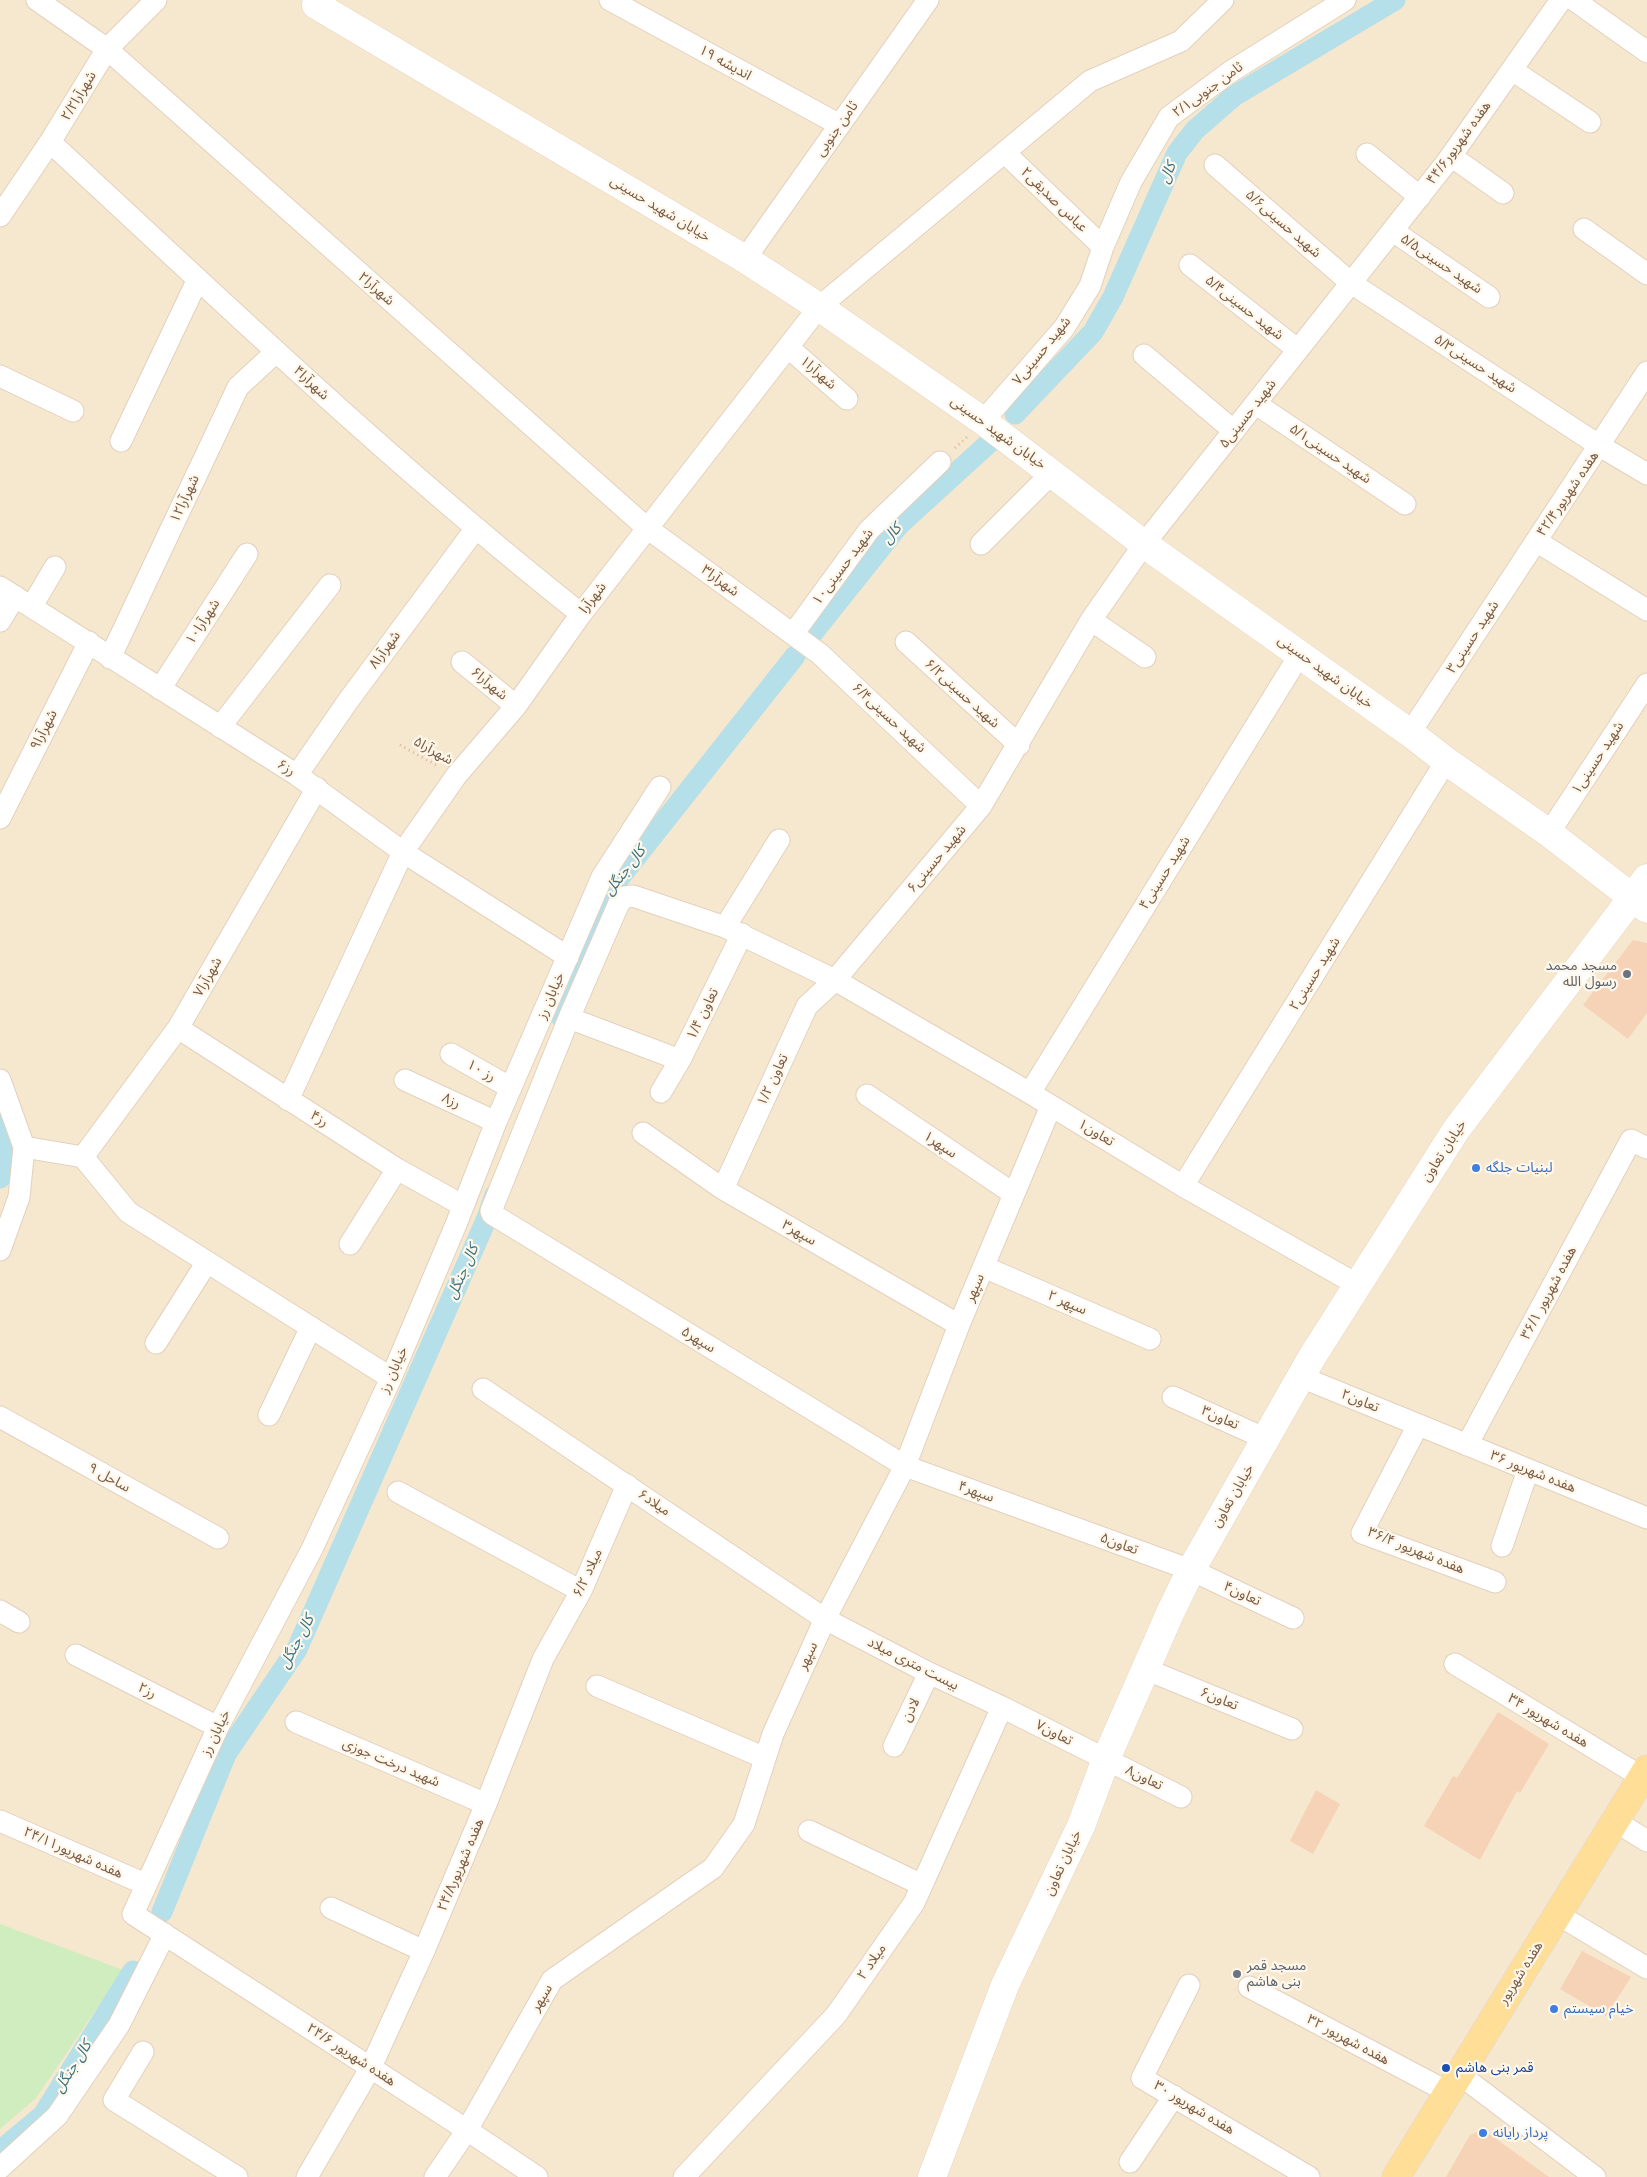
<!DOCTYPE html>
<meta charset="utf-8">
<style>
body{margin:0}
canvas{display:block;background:#fef4e2}
</style>
<canvas width="1647" height="2177"></canvas>
<script>
const c = document.querySelector('canvas').getContext('2d');
c.lineJoin = 'round';
function fillPath(path, color) { c.fillStyle = color; c.fill(path, 'evenodd'); }
function stroke(path, color, width, dash) { c.strokeStyle = color; c.lineWidth = width; c.lineCap = dash ? 'butt' : 'round'; c.setLineDash(dash || []); c.stroke(path); }
function write(font, color, halo, rows, align = 'center') {
  c.font = font + ' Helvetica,"Noto Sans Arabic",sans-serif'; c.lineWidth = 4.5; c.setLineDash([]); c.textBaseline = 'middle'; c.strokeStyle = halo; c.fillStyle = color; for (const [text, x, y, turn = 0] of rows) {
    c.save(); c.translate(x, y); c.rotate((+turn || 0) * Math.PI / 180); c.textAlign = isNaN(turn) ? turn : align; if (halo) c.strokeText(text, 0, 0); c.fillText(text, 0, 0); c.restore();
  }
}
fillPath(new Path2D(`
 M0,0h1647v2177h-1647z`), '#f6e7cf');
fillPath(new Path2D(`
 M0,1924l123,46 -87,128 -36,31z`), '#cfedbf');
stroke(new Path2D(`
 M1015,414l78,-82 20,-35 64,-144 18,-23 39,-34 161,-96
 M808,639l91,-114 91,-83
 M560,1016l42,-116 193,-244
 M0,1114l7,44 -7,20
 M162,1912l64,-158 71,-105 190,-431 8,-23
 M0,2151l43,-36 90,-144`), '#b5dfe9', 21);
fillPath(new Path2D(`
 M1633,940l14,3v70l-19,26 -45,-34z
 M1498,1712l51,32 -29,49 -3,-2 -37,69 -56,-34 29,-50 4,2z
 M1316,1790l24,14 -27,50 -23,-13z
 M1582,1951l49,26 -25,39 -46,-27z
 M1479,2131l9,2 61,44h-103l24,-42z`), '#f6d3b7');
const street = new Path2D(`
 M37,0l70,49 540,479 173,126 161,152
 M610,0l230,125
 M1574,0l73,52
 M1512,70l78,52
 M50,142c174,161 345,325 531,472
 M1005,153l98,94
 M1367,154l53,43
 M1451,156l52,37
 M1215,165l136,118 249,163 47,28
 M0,216l50,-74 57,-93 49,-49
 M1584,229l63,45
 M1393,231l96,66
 M745,259l183,-259
 M1190,265l108,85
 M789,348l58,51
 M1144,355l90,76
 M0,376l73,35
 M1256,404l149,100
 M983,421l81,-93 26,-42 13,-39 28,-65 38,-65 61,-45 115,-72
 M121,441l77,-162
 M1536,541l111,69
 M981,544l71,-71
 M0,587l297,188 106,77 165,105
 M32,606l23,-39
 M1091,620l54,37
 M0,621l15,-25
 M793,634l76,-104 71,-68
 M906,642l113,103
 M110,658l128,-271 38,-35
 M462,662l54,44
 M160,689l87,-135
 M220,727l110,-142
 M1410,733l237,-361
 M297,775l51,-74 128,-173
 M0,818l89,-176
 M1549,833l98,-149
 M725,927l54,-87
 M569,1018l111,42
 M178,1028l219,141 65,36
 M451,1054l60,34
 M0,1080l24,67
 M405,1080l91,42
 M661,1092l19,-32 62,-126
 M1030,1093l270,-439
 M867,1095l147,99
 M288,1100l115,-248 53,-76 60,-70 65,-92 238,-307 271,-226 91,-40 42,-41
 M643,1133l80,56 236,136
 M83,1157l95,-129 139,-240
 M83,1157l45,55 263,166
 M1183,1186l263,-425
 M723,1189l84,-183 28,-26 146,-174 110,-186 53,-76 302,-381 115,-163
 M350,1244l47,-75
 M0,1250l19,-53 5,-50 59,10
 M984,1267l166,72
 M156,1343l51,-81
 M1301,1377l346,141
 M483,1389l342,230 104,54 73,34 179,90
 M1173,1397l93,42
 M269,1415l42,-88
 M0,1417l218,121
 M1418,1425l-56,108 133,49
 M1467,1445l164,-305 16,8
 M398,1492l183,99
 M1502,1546l26,-76
 M0,1611l19,11
 M1293,1618l-102,-48 -286,-104 -413,-252 -1,-3 78,-193 50,-115 6,-6 8,-1 92,31 110,53 195,113 153,93 175,99
 M76,1655l142,72
 M1455,1664l187,113
 M1145,1669l147,60
 M597,1686l168,72
 M296,1722l190,82
 M894,1746l35,-73
 M0,1821l145,63
 M1615,1821l32,20
 M809,1831l113,54
 M331,1908l93,43
 M1557,1914l90,54
 M1189,1985l-47,93 167,99
 M1249,1987l199,105
 M143,2052l-29,48 123,77
 M1459,2074l136,103
 M1130,2162l44,-66
 M0,2168l57,-52 62,-91 46,-91
 M307,2177l64,-110 53,-116 62,-147 57,-145 38,-68 46,-106
 M435,2177l32,-47 85,-150 161,-112 31,-44 29,-90 52,-115 80,-153 54,-141 92,-219
 M537,2177l-70,-47 -334,-216 85,-187 94,-178 79,-171 66,-156 39,-100 106,-245 58,-90
 M684,2177l152,-162 78,-112 88,-196`);
const secondary = new Path2D(`
 M318,0l-2,5 429,254 74,48 164,114 161,123 266,189 36,28 103,72 98,76
 M932,2177l73,-192 76,-159 25,-67 65,-148 20,-41 121,-213 144,-227 191,-252`);
const primary = new Path2D(`
 M1396,2177l251,-408`);
stroke(street, '#e3d1bd', 23);
stroke(secondary, '#ebd4bc', 29);
stroke(primary, '#dfd7d3', 29);
stroke(new Path2D(`
 M955,448l12,-11
 M400,745l38,21`), '#dab79a', 3, [1, 4]);
stroke(street, '#fff', 21);
stroke(secondary, '#fff', 28);
stroke(primary, '#ffde98', 28);
for (const [x, y, r, color] of [
 [1627,974,5,"#6b7280"],
 [1476,1168,5,"#3f7fe0"],
 [1237,1974,5,"#6b7280"],
 [1554,2009,5,"#3f7fe0"],
 [1446,2068,5,"#1a4fb4"],
 [1483,2133,5,"#3f7fe0"]
]) { const dot = new Path2D(); dot.arc(x, y, r, 0, 2 * Math.PI); c.fillStyle = color; c.fill(dot); stroke(dot, '#fff8ea', 2); }
write('14px', '#785a46', '#fff8ea', [
 ["اندیشه ۱۹",725,63,29],
 ["ثامن جنوبی۲/۱",1208,90,-36],
 ["شهرآرا۲/۲",79,96,-59],
 ["ثامن جنوبی",837,129,-55],
 ["هفده شهریور۴۴/۶",1459,143,-54],
 ["عباس صدیقی۲",1054,200,44],
 ["خیابان شهید حسینی",660,209,31],
 ["شهید حسینی۵/۶",1283,224,41],
 ["شهید حسینی۵/۵",1441,264,34],
 ["شهرآرا۲",376,289,41],
 ["شهید حسینی۵/۴",1244,308,38],
 ["شهید حسینی۷",1042,351,-51],
 ["شهید حسینی۵/۳",1475,364,33],
 ["شهرآرا۱",818,373,41],
 ["شهرآرا۴",311,383,43],
 ["شهید حسینی۵",1248,414,-52],
 ["خیابان شهید حسینی",998,433,36],
 ["شهید حسینی۵/۱",1330,454,34],
 ["هفده شهریور۴۲/۴",1568,494,-56],
 ["شهرآرا۱۲",185,499,-65],
 ["شهید حسینی۱۰",843,567,-53],
 ["شهرآرا۳",720,581,36],
 ["شهرآرا",593,598,-53],
 ["شهرآرا۱۰",203,622,-57],
 ["شهید حسینی۳",1473,637,-57],
 ["شهرآرا۸",385,650,-54],
 ["خیابان شهید حسینی",1325,672,36],
 ["شهرآرا۶",489,684,40],
 ["شهید حسینی۶/۲",962,694,42],
 ["شهید حسینی۶/۴",889,718,43],
 ["شهرآرا۹",44,730,-63],
 ["شهرآرا۵",433,751,29],
 ["شهید حسینی۱",1598,758,-57],
 ["رز۶",286,768,32],
 ["شهید حسینی۶",937,859,-50],
 ["شهید حسینی۴",1165,873,-58],
 ["شهید حسینی۲",1315,974,-58],
 ["شهرآرا۷",208,977,-60],
 ["خیابان رز",551,996,-67],
 ["تعاون ۱/۴",703,1014,-64],
 ["رز ۱۰",481,1071,29],
 ["تعاون ۱/۲",773,1080,-65],
 ["رز۸",451,1101,25],
 ["رز۴",319,1119,32],
 ["تعاون۱",1096,1133,31],
 ["سپهر۱",940,1145,34],
 ["خیابان تعاون",1444,1151,-57],
 ["سپهر۳",799,1233,30],
 ["سپهر",975,1288,-67],
 ["هفده شهریور ۳۶/۱",1549,1293,-62],
 ["سپهر ۲",1067,1303,23],
 ["سپهر۵",698,1340,31],
 ["خیابان رز",394,1370,-66],
 ["تعاون۲",1360,1401,22],
 ["تعاون۳",1220,1418,24],
 ["هفده شهریور ۳۶",1533,1472,22],
 ["ساحل ۹",109,1478,29],
 ["سپهر۴",976,1492,20],
 ["خیابان تعاون",1233,1496,-60],
 ["میلاد۶",654,1503,34],
 ["تعاون۵",1119,1544,20],
 ["هفده شهریور ۳۶/۴",1416,1551,22],
 ["میلاد ۶/۲",588,1573,-65],
 ["تعاون۴",1242,1594,25],
 ["سپهر",808,1656,-65],
 ["بیست متری میلاد",913,1664,27],
 ["رز۲",147,1691,27],
 ["تعاون۶",1219,1699,22],
 ["لادن",911,1710,-64],
 ["هفده شهریور ۳۴",1548,1721,31],
 ["خیابان رز",216,1733,-64],
 ["تعاون۷",1054,1733,27],
 ["شهید درخت جوزی",391,1763,23],
 ["تعاون۸",1144,1778,26],
 ["هفده شهریور۲۴/۱۱",73,1853,24],
 ["خیابان تعاون",1063,1863,-65],
 ["هفده شهریور۲۴/۸",461,1865,-67],
 ["میلاد ۲",872,1962,-55],
 ["هفده شهریور",1521,1973,-58],
 ["سپهر",542,1998,-59],
 ["هفده شهریور ۳۲",1348,2040,28],
 ["هفده شهریور ۲۴/۶",351,2055,33],
 ["هفده شهریور ۳۰",1194,2108,31]
]);
write('14px', '#5b616d', '#fff8ea', [
 ["مسجد محمد",1617,966],
 ["رسول الله",1617,982],
 ["مسجد قمر",1247,1966,"left"],
 ["بنی هاشم",1247,1982,"left"]
], 'right');
write('14px', '#366cbe', '#fff8ea', [
 ["لبنیات جلگه",1486,1168],
 ["خیام سیستم",1564,2009],
 ["پرداز رایانه",1493,2133]
], 'left');
write('14px', '#164399', '#fff8ea', [
 ["قمر بنی هاشم",1456,2068]
], 'left');
write('italic 15px', '#3b7586', '#fff8ea', [
 ["کال",1168,173,-66],
 ["کال",892,534,-50],
 ["کال جنگل",625,871,-52],
 ["کال جنگل",463,1272,-66],
 ["کال جنگل",297,1642,-62],
 ["کال جنگل",73,2067,-58]
]);
</script>
